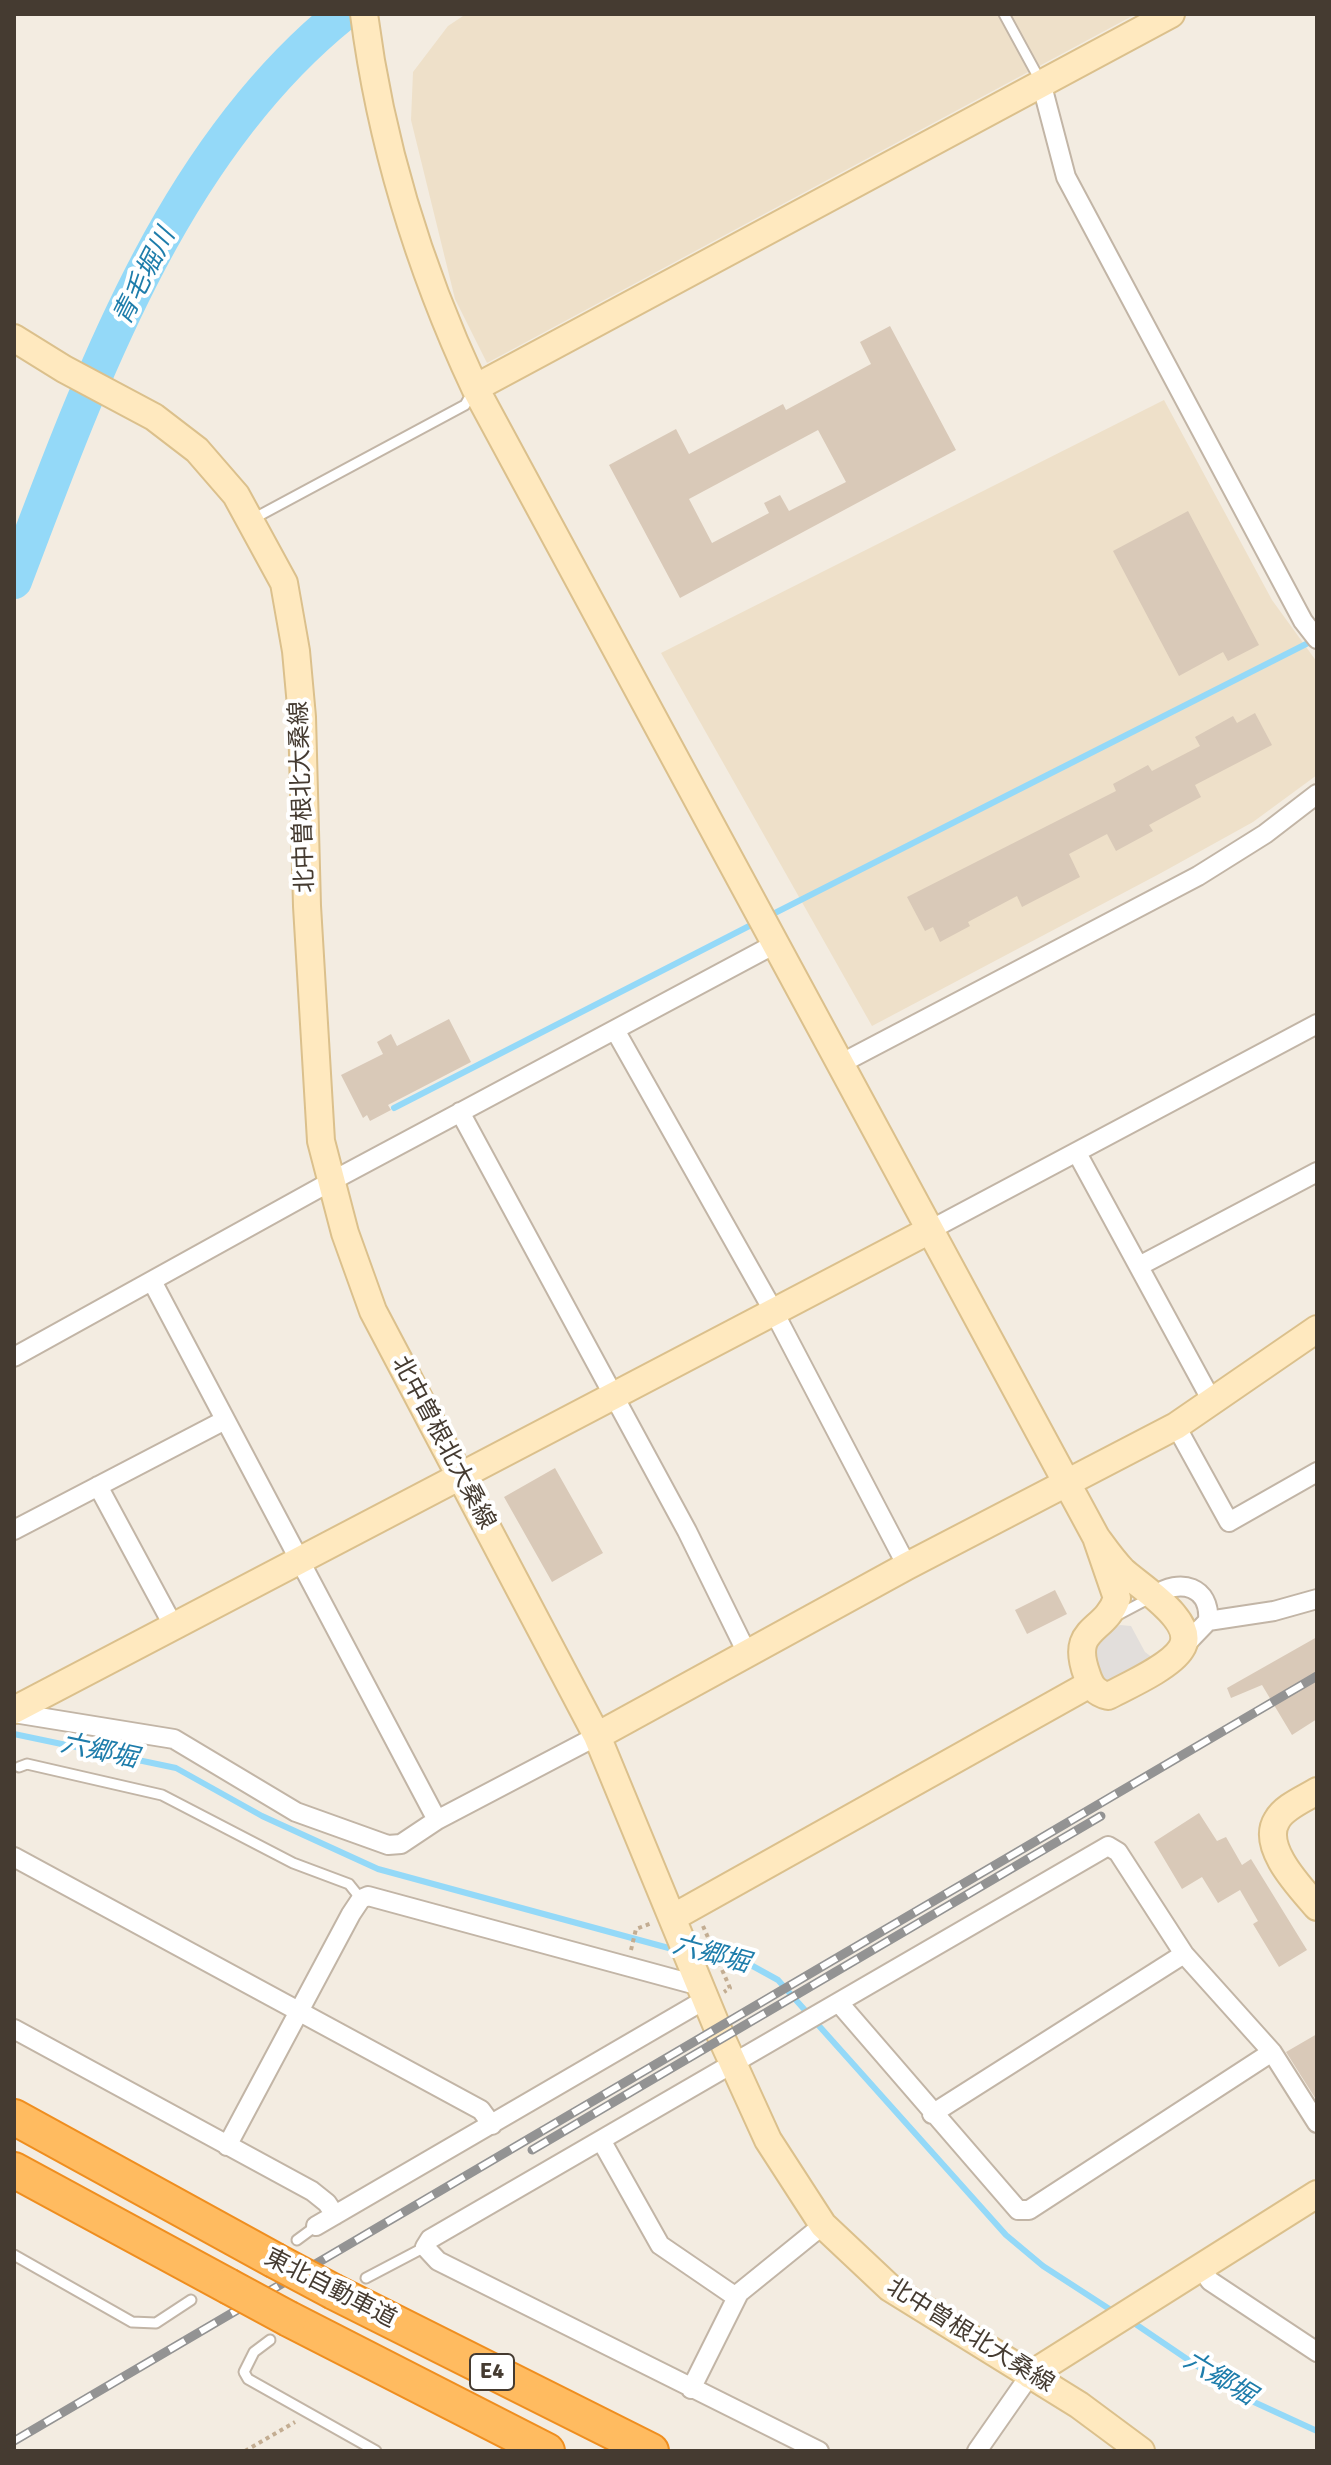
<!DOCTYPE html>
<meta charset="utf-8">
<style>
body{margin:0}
#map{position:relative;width:1331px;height:2465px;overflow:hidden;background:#f3ece1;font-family:Signika,sans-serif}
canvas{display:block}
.frame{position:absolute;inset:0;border:16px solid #453b31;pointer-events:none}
</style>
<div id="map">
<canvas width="1331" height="2465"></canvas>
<div class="frame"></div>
</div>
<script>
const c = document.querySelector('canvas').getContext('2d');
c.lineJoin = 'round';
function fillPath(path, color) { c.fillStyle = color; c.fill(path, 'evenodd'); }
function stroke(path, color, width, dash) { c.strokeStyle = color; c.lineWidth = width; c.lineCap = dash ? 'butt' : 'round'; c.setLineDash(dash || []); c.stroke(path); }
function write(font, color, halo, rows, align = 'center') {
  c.font = font + ' Signika,"Noto Sans JP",sans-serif'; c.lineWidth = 8; c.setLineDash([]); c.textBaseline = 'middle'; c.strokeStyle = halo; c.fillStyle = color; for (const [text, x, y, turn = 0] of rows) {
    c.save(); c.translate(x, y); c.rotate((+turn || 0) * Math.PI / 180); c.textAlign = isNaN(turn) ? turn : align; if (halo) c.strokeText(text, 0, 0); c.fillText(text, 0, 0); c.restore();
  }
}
fillPath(new Path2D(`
 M466,14h670l-649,349 -32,-64 -44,-179 2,-48 35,-46z
 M1164,400l108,200 45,62v113l-64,47 -92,51 -289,153 -211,-373z`), '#eee0c9');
fillPath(new Path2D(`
 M1120,1625l11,1 14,26 8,6 -44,25 -5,-1 -13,-23 3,-18z`), '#e2dedb');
stroke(new Path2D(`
 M767,917l547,-277
 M394,1108l363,-186
 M14,1734l162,34 86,48 116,53 298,81
 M694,1953l55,11 29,16 228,255 37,31 71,46
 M1131,2321l112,76 74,34`), '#94d9f8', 6);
stroke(new Path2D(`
 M14,581c76,-200 157,-429 328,-567`), '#94d9f8', 36);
fillPath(new Path2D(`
 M890,326l66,124 -276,148 -71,-133 67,-36 13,25 94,-50 3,6 85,-46 -11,-22zM818,430l28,52 -57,29 -9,-16 -16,8 5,10 -57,30 -23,-44z
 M1188,511l71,134 -31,16 -5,-9 -44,24 -66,-125z
 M1255,713l17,32 -77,40 6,12 -52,28 4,6 -37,20 -9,-17 -38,20 11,23 -58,30 -5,-11 -49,26 2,4 -30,16 -7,-15 -8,4 -18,-34 209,-106 -3,-7 35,-19 4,6 48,-25 -5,-9 38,-21 4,7z
 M449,1019l22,43 -83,43 3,5 -21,11 -3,-6 -4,3 -22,-43 42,-21 -6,-12 14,-8 6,12z
 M555,1468l48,85 -51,29 -48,-85z
 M1055,1590l12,24 -40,20 -12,-24z
 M1317,1637v82l-25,16 -30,-50 -31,13 -4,-10z
 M1199,1813l18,28 9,-4 16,28 9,-6 56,91 -28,17 -26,-43 5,-3 -18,-31 -22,13 -16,-26 -20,12 -28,-47z
 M1317,2034v67l-31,-49z`), '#d9c9b8');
const lane = new Path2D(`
 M1004,14l37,68
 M251,520l214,-115 7,-12
 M1114,1617l36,-19
 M19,1767l8,-3 135,31 131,68 56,21 12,15
 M297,2240l19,-14
 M14,2255l118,67 24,1 35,-23
 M366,2278l59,-31
 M270,2340l-16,12 -10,20 4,7 128,72`);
const street = new Path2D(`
 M1041,82l25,95 237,444 14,18
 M615,1030l159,282 133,254
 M840,1064l358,-188 67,-42 52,-40
 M460,1112l227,419 60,122
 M1077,1153l136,250
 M930,1230l387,-206
 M1141,1265l176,-93
 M153,1283l284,537
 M14,1357l316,-175 445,-238
 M1176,1426l53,96 88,-50
 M98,1486l76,141
 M14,1530l211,-110
 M1154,1596c26,-19 57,-9 54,25l-26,27
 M1208,1621l66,-10 43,-12
 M14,1713l160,26 122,73 92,33 13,-1 36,-24 160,-84
 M14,1857l467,253 11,15
 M839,2003l179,207h11l243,-158
 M14,2029l298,162 15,12 8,12
 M932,2114l252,-160
 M601,2140l59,105 76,52
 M227,2146l124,-232 10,-15 7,-3 332,90
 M316,2226l390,-227
 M1201,2268l9,13 107,71
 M691,2389l48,-96 84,-68
 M819,2451l-381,-190 -13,-14 5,-8 678,-393 10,6 66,102 88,98 45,71
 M977,2451l53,-76`);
const secondary = new Path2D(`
 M364,14c17,132 55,254 111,374l621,1149 21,61c-12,36 -48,28 -30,77 4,12 9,18 21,21 19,-10 62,-29 73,-47 18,-27 -42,-63 -58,-78 -10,-10 -19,-23 -27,-34
 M14,338l50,31 90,48 43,33 39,45 48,88 12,68 6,66 5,189 14,235 24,92 28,78 224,425 125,303 46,101 55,85 67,63 189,117 62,46
 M475,388l696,-374
 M14,1710l916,-480
 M597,1736l310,-170 269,-140 141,-97
 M1317,1791c-13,8 -33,16 -40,29 -17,27 24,68 40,87
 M672,1918l418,-234
 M1030,2375l287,-181`);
const highway = new Path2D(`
 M14,2117l260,143
 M14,2170l214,116
 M334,2292l317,159
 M289,2319l258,132`);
stroke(lane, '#c2b5a6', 13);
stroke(street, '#c2b5a6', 22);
stroke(secondary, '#dbc08c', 30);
stroke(highway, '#ef8e1f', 38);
stroke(new Path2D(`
 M703,1926l27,62 -6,4
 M631,1950l5,-21 16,-6
 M245,2451l50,-29`), '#c3ad92', 4, [4, 4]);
stroke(lane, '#fff', 9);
stroke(street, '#fff', 18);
stroke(secondary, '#ffe9bf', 26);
stroke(highway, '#ffbb60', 34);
const rail = new Path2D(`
 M532,2150l569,-334
 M14,2441l1303,-765`);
stroke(rail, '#939393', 9);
stroke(rail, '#fff', 6, [18]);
const highwayBridge = new Path2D(`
 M274,2260l60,32
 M228,2286l61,33`);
stroke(highwayBridge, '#ef8e1f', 38, []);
stroke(highwayBridge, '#ffbb60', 34);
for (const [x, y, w] of [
 [492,2372,44]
]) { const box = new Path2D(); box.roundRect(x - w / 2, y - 18, w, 36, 6); c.fillStyle = '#fff'; c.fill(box); stroke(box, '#453b31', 2); }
write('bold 22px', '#453b31', null, [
 ["E4",492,2372]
]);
write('24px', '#453b31', '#fff', [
 ["北中曽根北大桑線",303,797,-92],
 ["北中曽根北大桑線",443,1443,62],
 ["東北自動車道",330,2289,27],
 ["北中曽根北大桑線",970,2336,32]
]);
write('italic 26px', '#1e7dab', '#fff', [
 ["青毛堀川",145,277,-63],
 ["六郷堀",99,1752,12],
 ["六郷堀",711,1955,15],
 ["六郷堀",1219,2379,31]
]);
</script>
